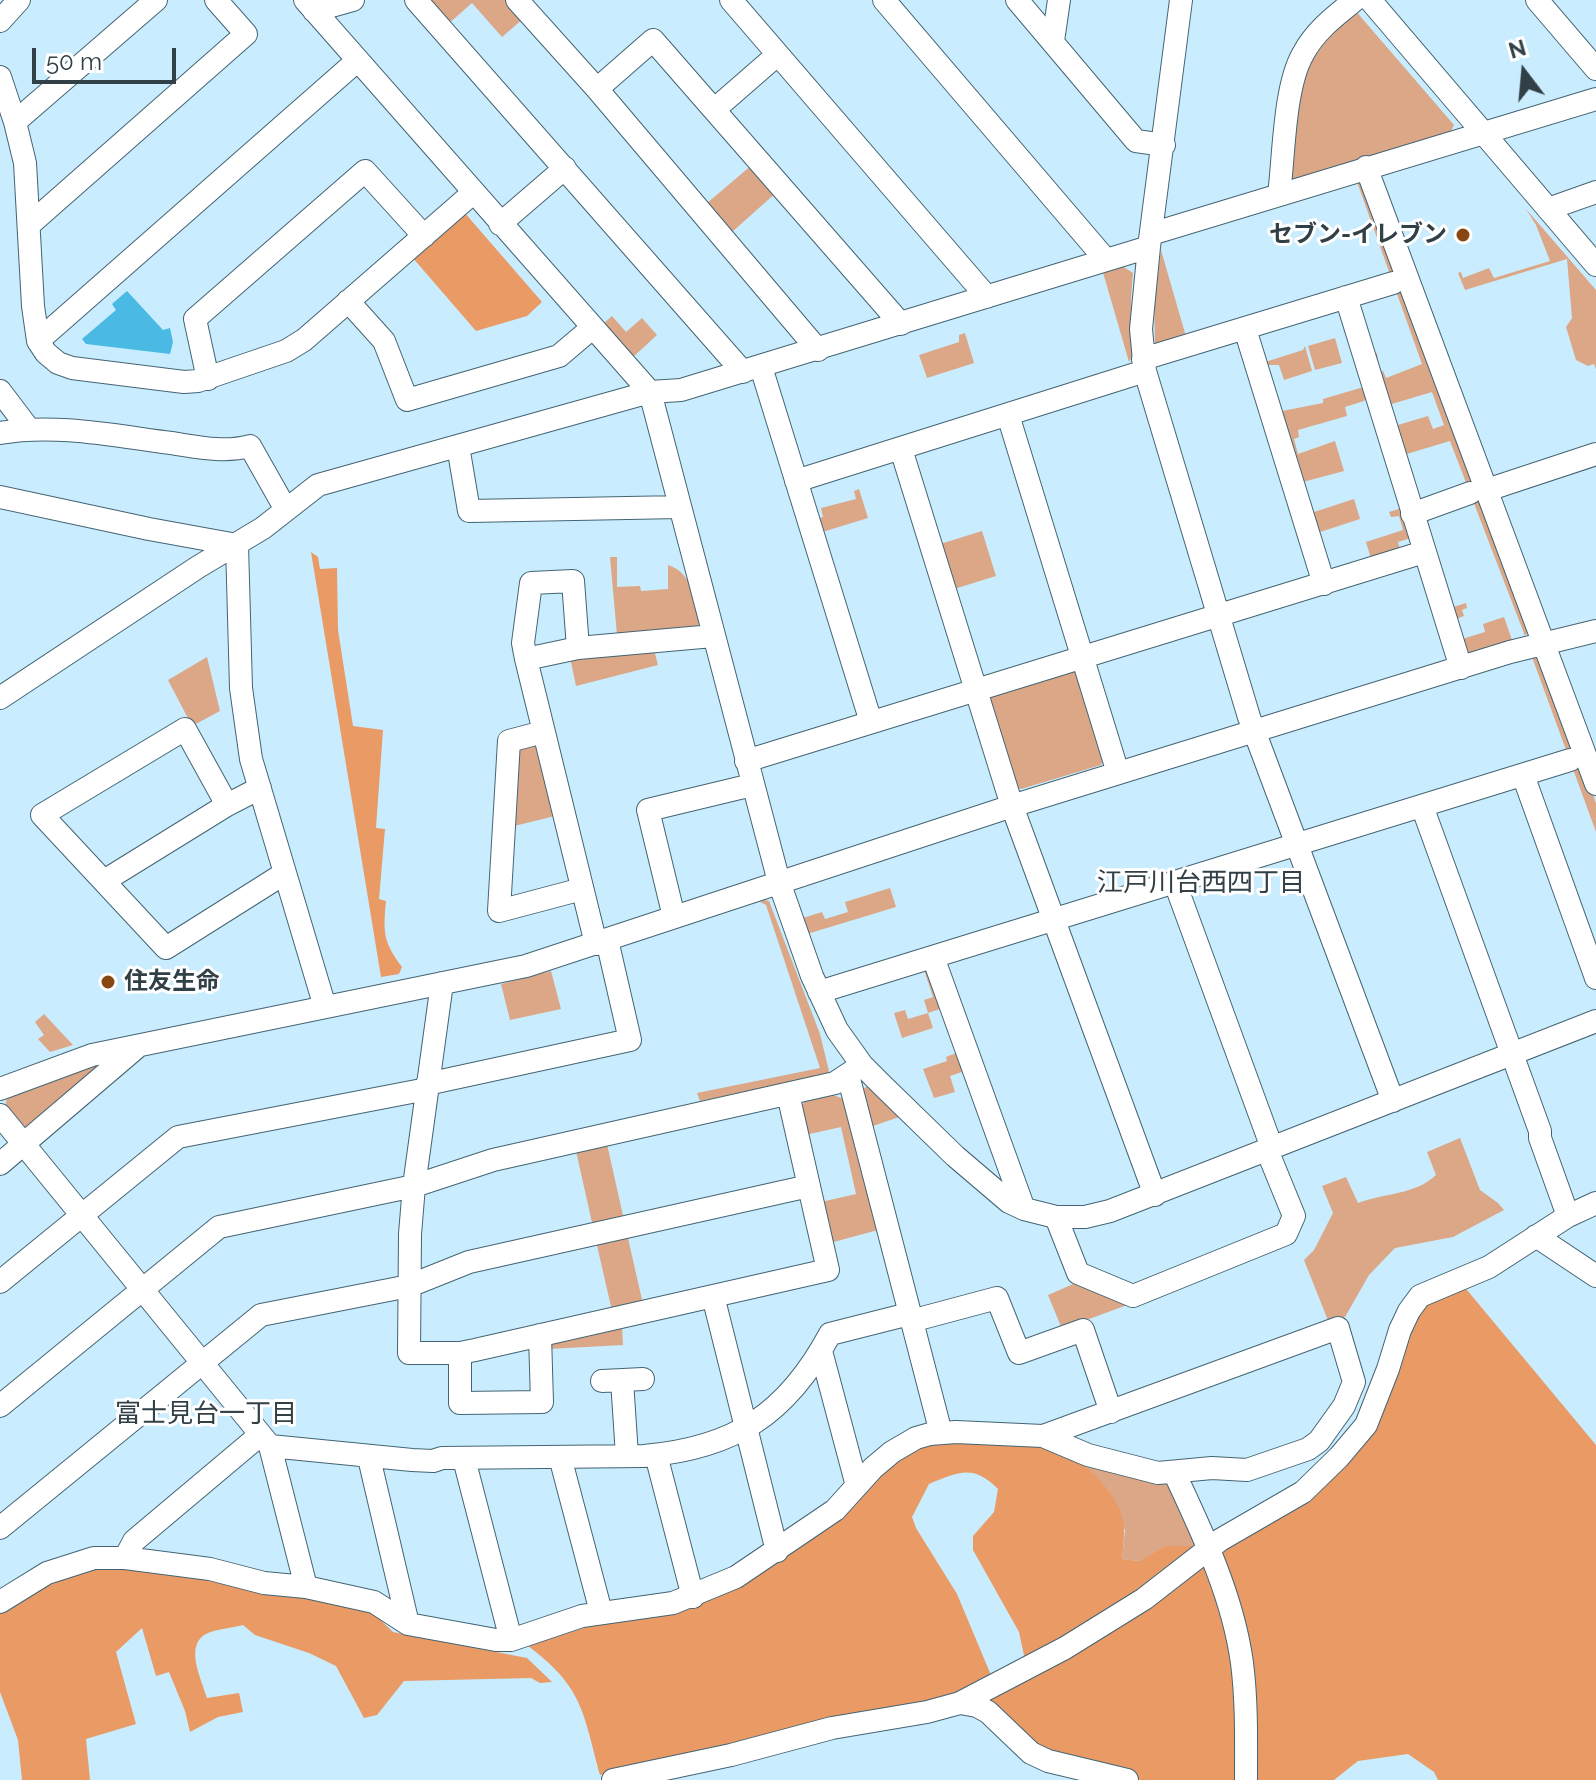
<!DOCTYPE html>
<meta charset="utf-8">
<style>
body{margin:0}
#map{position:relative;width:1596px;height:1780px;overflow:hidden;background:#c9edfe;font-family:Raleway,sans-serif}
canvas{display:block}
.north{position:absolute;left:1484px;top:32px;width:80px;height:80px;-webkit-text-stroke:6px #fff;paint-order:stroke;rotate:344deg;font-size:22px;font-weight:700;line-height:32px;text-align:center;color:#313f46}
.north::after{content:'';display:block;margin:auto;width:28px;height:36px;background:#313f46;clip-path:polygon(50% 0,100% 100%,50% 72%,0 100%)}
.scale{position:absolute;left:32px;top:48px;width:144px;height:36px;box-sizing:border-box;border:4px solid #313f46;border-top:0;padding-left:10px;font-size:24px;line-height:28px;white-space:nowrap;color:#313f46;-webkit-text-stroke:6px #fff;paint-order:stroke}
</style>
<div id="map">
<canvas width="1596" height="1780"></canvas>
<div class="north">N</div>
<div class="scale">50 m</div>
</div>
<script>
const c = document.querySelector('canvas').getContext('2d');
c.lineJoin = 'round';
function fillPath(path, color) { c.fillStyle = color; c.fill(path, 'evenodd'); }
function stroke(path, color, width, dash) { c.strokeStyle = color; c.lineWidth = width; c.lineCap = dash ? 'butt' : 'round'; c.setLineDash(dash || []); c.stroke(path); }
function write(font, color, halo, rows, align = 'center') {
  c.font = font + ' Raleway,"Noto Sans JP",sans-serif'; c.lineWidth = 6; c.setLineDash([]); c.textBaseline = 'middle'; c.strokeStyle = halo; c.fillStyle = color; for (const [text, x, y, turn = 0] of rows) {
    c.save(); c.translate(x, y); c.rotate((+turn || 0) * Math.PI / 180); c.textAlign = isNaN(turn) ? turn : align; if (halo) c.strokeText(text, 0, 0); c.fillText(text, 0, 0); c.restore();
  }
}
fillPath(new Path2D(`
 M424,0h84l16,18 -22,19 -30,-34 -25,22z
 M1354,9l100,116 -4,8 -157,47 -6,-4 13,-93 10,-28z
 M753,164l24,28 -45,40 -26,-28z
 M1356,179l9,4 166,444 -6,9 -75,-195 -50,15 -9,-29 37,-11 5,13 11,-4 -12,-33 -47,14 -15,-51 7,-2 3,19 3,-1 3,7 36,-14z
 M1526,209l70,81v79l-2,-5 -6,2 -12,-6 -10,-33 6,-9 -5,-59 -102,31 -7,-17 3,-1 2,6 26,-10 5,10 56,-17 -14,-36z
 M1161,250l26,90 -26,8 -6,-4 -1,-38z
 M1119,264l14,9 -2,25 1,59 -3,5 -27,-93z
 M612,316l14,16 16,-14 15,17 -25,23 -30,-33z
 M965,333l9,30 -47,15 -8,-23 40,-13v-7z
 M1335,338l7,25 -27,7 -7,-24z
 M1305,346l7,25 -28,9 -5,-15h-16l-1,-2 41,-13z
 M1367,386l2,7 -5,8 -19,6 2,9 -49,14 1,7 -5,2 4,15 37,-13 9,30 -45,12 -22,-71 46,-9v-4z
 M859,489l9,29 -49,15 -4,-14 8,-2 -2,-9 35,-9 -2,-8z
 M1354,499l6,20 -46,15 -6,-20z
 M1405,507l9,30 -16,5 3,11 -29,9 -6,-20 37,-12 -4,-14 -8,1 -2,-5z
 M982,531l14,45 -45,14 -14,-45z
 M610,557h7v30l23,-1 1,5 27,-2v-24c25,8 26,34 32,57l-5,8 -78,5z
 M1466,603l1,5 -5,2 2,6 -8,3 6,20 23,-7 -2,-8 21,-7 8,23 -41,13 -12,-6 -12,-38z
 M654,650l4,15 -82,21 -6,-29z
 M207,657l13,54 -28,15 -24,-46z
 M1532,657l11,4 53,142v29z
 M1069,667l11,5 25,84 -4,9 -80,24 -9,-4 -26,-83 7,-12z
 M522,744l16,1 17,71 -45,11 6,-77z
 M890,888l6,19 -89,27 -4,-16 19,-6 3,7 23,-7 -3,-10z
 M765,900l4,1 51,133 9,37 -2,3 -127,27 -3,-8 123,-25 -54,-163 -6,-3z
 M923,967l23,40 -18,6 5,15 -31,10 -8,-25 11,-3 3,9 20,-6 -4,-13 9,-3z
 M551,971l10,38 -51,11 -9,-36z
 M44,1014l29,31 -23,7 -12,-13 6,-4 -9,-13z
 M961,1051l7,19 -18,6 5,16 -21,6 -11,-29 24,-8 -1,-4z
 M95,1066l5,7 -69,56 -9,-1 -17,-21 2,-9z
 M866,1087h5l31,29 -29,10 -11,-36z
 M833,1095l11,4 34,131 -48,13 -9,-41 35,-8 -15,-67 -36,8 -6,-25 6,-9z
 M1460,1138l20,52 18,13 6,7 -51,27 -58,11 -26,27 -24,42 -16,6 -25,-63 10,-10 19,-37 -11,-27 24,-9 12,26c26,-10 57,-8 78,-28l-9,-23z
 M607,1144l17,76 -31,7 -17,-76z
 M627,1234l16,70 -31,7 -16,-70z
 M1080,1281l50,23 -68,25 -14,-34z
 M622,1326l1,19 -75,4 6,-7z
 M1062,1452l110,27 28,67h-33l-28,15 -17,-2 3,-29z`), '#dba787');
fillPath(new Path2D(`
 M464,212l78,90 -15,14 -51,15 -64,-74z
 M311,552l7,5 2,12 17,-1 1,62 15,96 30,4 -7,98 9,1 -6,70 7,2c-3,31 -3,41 16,66l-3,7 -18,3z
 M1462,1284l134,161v335h-158l-4,-8 -26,-18 -50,7 -24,19h-84l-34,-233 141,-100 53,-135z
 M954,1442c56,2 111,-5 149,42 23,29 23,39 19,75l17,2 27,-15h34l-26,25 -148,94 -7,-33 -46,-82v-14l21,-24 4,-23c-25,-25 -39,-17 -69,-5l-17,33 4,11 41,66 36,86 -21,11 -238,58 -134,26c-17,-63 -17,-88 -72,-129l68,-22 66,-8 19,-5 226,-155 20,-11z
 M1206,1555l28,97 6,128h-100l-91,-24 -69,-54z
 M115,1566l91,14 53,12 38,3 73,15 23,22 134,26 25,24 -12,1 -9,-5 -127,3 -27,34 -13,3 -28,-52 -27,-13 -54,-18 -12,-10c-11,3 -29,4 -39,10 -19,13 -2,46 3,63l32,-5 4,19 -25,5 -28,15 -5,-21 -16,-39 -13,4 -14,-48 -26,24 20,72 -50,15 4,41h-68l-4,-40 -18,-48v-79c41,-25 66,-40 115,-47z`), '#e99a65');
fillPath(new Path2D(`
 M127,291l36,39 7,-2 3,14 -3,12 -84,-10 -4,-5 34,-29 -4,-6z`), '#4abae5');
const minor = new Path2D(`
 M305,0l345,392 129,490 33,94 25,54 25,35 20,20 73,71 54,46 15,7 32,8h29l25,-6 486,-190
 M416,0l327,372
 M517,0l80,89 221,261
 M731,0l256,297
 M884,0l222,260
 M1017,0l119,141 28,4
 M1181,0l-32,247 -8,82 4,42 104,346 144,384
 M1370,0l226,265
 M1537,0l59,69
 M314,11l39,-11
 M0,21l19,-21
 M1053,41l6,-41
 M0,77l15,45 10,41 8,143 5,35 8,12 12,10 14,5 112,14 14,-1 88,-30 18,-11 170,-148
 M597,89l56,-49 248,284
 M715,109l62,-54
 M15,122l141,-122
 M1366,167l230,617
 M1279,195c5,-40 5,-108 24,-141 12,-23 32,-38 52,-54
 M1548,209l48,-17
 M500,224l65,-56
 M29,225l217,-191 -30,-34
 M1151,234l445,-135
 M1346,297l115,371
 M348,301l36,40 23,59 152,-44 33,-28
 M1245,329l79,255
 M38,341l320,-281
 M1143,359l250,-76
 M761,367l110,355
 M208,379l-13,-60 170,-148 59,65
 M0,391l28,37
 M1008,415l110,358
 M0,433c55,-10 116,3 171,10 27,4 53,10 79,3l35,62
 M458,446l11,65 211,-4
 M901,449l111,357 143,389
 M796,481l349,-110
 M1487,490l109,-36
 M0,497l149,32 88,16 4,143 10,71 74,248
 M1412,514l58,-21
 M526,659l-3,-16 8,-60 42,-2 5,67
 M0,698l198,-131 65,-39 55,-43 332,-93 31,-2 468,-143
 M543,732l-34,9 -10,170 83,-22
 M746,761l678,-209
 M1523,775l73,203
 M227,805l-42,-76 -143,86 124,133 119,-75
 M1422,806l118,325v7l28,78
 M104,881l123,-76 33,-17
 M1175,883l97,265
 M674,917l-26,-107 104,-25
 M596,944l-70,-285 52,-11 135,-12
 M933,957l91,252
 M442,983l-28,203 -4,48 -1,119h51l15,-3 353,-80 -40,-176
 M819,992l751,-232
 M848,1075l93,358
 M427,1084l203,-44 -23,-100
 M0,1089l92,-34 434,-89 486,-160 498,-154 86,-21
 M0,1115l270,331 36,141
 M0,1164l136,-116
 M1056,1217l22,56 55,23 153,-62 8,-18 -27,-66
 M1536,1236l60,40
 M0,1282l178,-145 249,-48
 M713,1296l64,255
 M911,1321l86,-23 22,55 64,-23 28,82
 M821,1351l36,135
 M460,1353v50l82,-1 -2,-67
 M622,1380l5,76
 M602,1381l41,-2
 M0,1406l219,-179 195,-41 79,-26 342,-77 27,-18
 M270,1446l142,14 21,1 9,-3 202,-2c91,-8 143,-42 186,-122l79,-20
 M656,1455l37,142
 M560,1457l41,155
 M369,1458l39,166
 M464,1459l47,181
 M1174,1472c28,60 59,124 68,191 5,39 4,78 4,117
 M0,1528l261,-213 148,-29 60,-24 340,-76
 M125,1558l9,-17 126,-106
 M0,1602l47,-29 47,-15h31l85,11 54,14 42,4 68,15 34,22 88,16h15l71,-24 91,-13 63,-26 99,-67 38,-42 19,-16 24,-14 14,-4 26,-2 87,4 295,-108 16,54 -10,24 -25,35 -11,8 -61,21 -35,-2 -54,5 -70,-18 -45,-19
 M960,1703l105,-55 79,-49 76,-59 83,-48 36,-35 27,-32 22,-56 12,-39 9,-19 11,-15 69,-29 79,-51 28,-13
 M613,1780l118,-25 101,-27 95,-16 33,-9 17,3 11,6 43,41 17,8 79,19`);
stroke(minor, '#446473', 24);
stroke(minor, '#fff', 22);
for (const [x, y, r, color] of [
 [1463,235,8,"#894714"],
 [108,982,8,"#894714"]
]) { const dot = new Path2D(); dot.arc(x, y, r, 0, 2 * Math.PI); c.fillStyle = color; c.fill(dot); stroke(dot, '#fff', 3); }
write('bold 24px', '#313f46', '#fff', [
 ["セブン-イレブン",1447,235],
 ["住友生命",124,982,"left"]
], 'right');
write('26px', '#313f46', '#fff', [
 ["江戸川台西四丁目",1201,883],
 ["富士見台一丁目",206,1414]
]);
</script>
